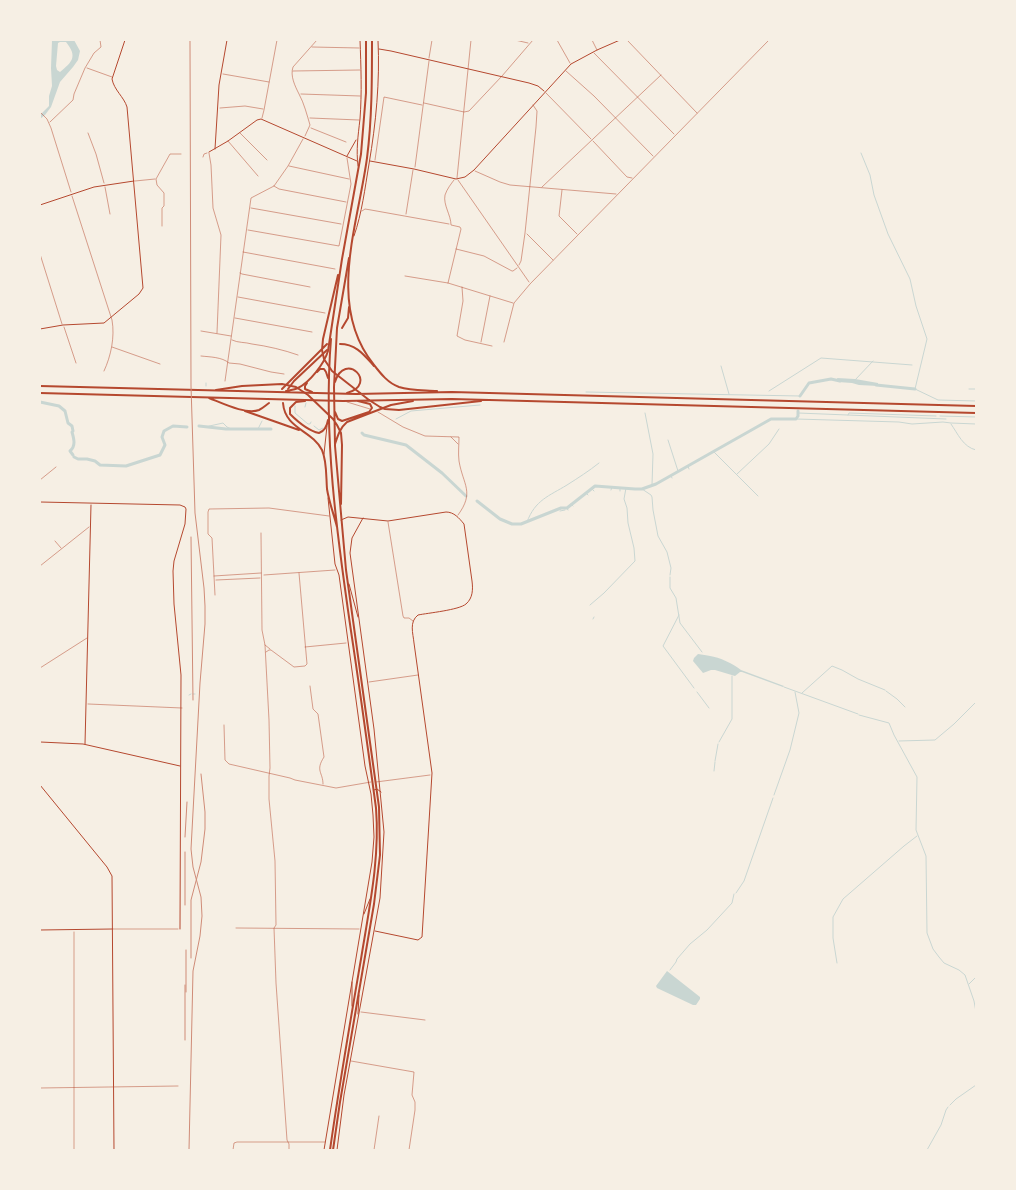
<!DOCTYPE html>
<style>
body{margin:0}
#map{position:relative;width:1016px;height:1190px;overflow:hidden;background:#f6efe4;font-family:Spectral,serif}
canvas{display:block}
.frame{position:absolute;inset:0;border:41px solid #f6efe4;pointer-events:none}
</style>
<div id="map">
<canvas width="1016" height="1190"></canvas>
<div class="frame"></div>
</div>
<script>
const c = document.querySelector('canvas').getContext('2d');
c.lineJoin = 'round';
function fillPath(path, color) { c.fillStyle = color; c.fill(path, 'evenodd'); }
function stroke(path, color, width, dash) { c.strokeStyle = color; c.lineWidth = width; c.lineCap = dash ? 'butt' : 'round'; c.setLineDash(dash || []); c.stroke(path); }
fillPath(new Path2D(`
 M52,40h22l6,11 -2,9 -5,7 -13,15 -9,25 -6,8 -5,4v-4l9,-9v-10l3,-10 -1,-18zM60,42h6c12,15 6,20 -6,30l-3,-2 -1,-4 2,-23z
 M837,378l18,1 23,4v3l-19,-1 -7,-2 -14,-1z
 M698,654c4,1 9,1 12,2 9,1 24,8 31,14l43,16 -1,1 -41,-15h-2l-5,4 -20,-6h-4l-8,3 -10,-12 1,-3z
 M667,971l33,26v2l-4,6h-3l-36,-17 -1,-2z`), '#c9d6d2');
stroke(new Path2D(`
 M861,153l9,22 4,20 14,39 22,45 6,27 11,33 -12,50 23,11 38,1
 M721,366l8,28
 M855,380l18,-19
 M206,386v-3
 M969,389h7
 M769,391l52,-33 91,7
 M586,392l214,4
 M295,406v7l13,11h2l1,-2
 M305,407l1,-4
 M645,413l8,41 -1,31
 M798,413l148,6
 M848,415l1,-2 87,3
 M940,416l36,1
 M396,419l15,-8 69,-6
 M796,419l103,3 13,2 31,-2 8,1 25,1
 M951,424c7,10 12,23 25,26
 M314,426l5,4 4,-2
 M205,427l18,-4 4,4 4,2
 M258,429l4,-8
 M668,440l10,31
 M714,452l44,44
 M688,466l1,3
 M737,474l32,-30 10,-15
 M671,476l1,2
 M592,489l2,2
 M642,489l9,6 1,2 1,13 5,26 9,16 4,16 -1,7
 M611,490l1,-3
 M620,491v-3
 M586,493l2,2
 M571,504l2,2
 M567,508l1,2
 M560,511l5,-1
 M527,522c8,-22 22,-26 40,-37 11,-7 22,-14 32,-22
 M670,577v11l6,10 4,25 22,29
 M590,605l14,-12 31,-32 -1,-13 -6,-25 -1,-15 -3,-9 2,-11
 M679,615l-16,31 31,42
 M593,619l1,-2
 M784,687l74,27
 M886,691l11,8 8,8
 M697,692l12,16
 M802,693l30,-27 10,4 16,9 27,11
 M193,694h2
 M189,695l2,-1
 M859,715l30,8 5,12 23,42 -1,53 10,26 1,77 6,16 6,8 5,6 15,7 6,5 9,26 2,11
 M899,741l36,-1 19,-16 22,-22
 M719,742l13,-23v-43
 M715,761l3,-17
 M714,771l1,-9
 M774,795l16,-45 9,-37 -4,-21
 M736,893l8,-12 29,-83
 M837,963l-4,-25v-21l10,-18 61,-53 13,-10
 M670,970l6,-8 1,-3 13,-15 17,-14 25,-27 2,-9
 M969,984l7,-7
 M950,1105l6,-6 20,-14
 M927,1150l14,-25 5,-15 2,-3`), '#c9d6d2', 1);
stroke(new Path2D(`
 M876,385l39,4
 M800,396l9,-13 22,-4 9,2
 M40,402l19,4 6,5 3,12 4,3 1,5 -1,1c2,7 4,14 -2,19l3,4
 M199,426l27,3h45
 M362,433l2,2 42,10 36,28 24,23
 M74,457l4,2h9l8,2 5,4 26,1 34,-11 5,-10 -3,-8 2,-6 9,-5 14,1
 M477,501l23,18 12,5h9l40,-16h6l28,-22 40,3h7l14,-5 115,-65h25l2,-3v-5`), '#c9d6d2', 3);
stroke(new Path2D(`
 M515,40l13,3
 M557,40l13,23
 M592,40l5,10
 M627,40l70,73
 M312,47l47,1
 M594,53l80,81
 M429,58l3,-18
 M87,68l25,9
 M293,71l67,-1
 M566,71l28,25 59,60
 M223,74l46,8
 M546,93l45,46
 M301,94l59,2
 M424,103l40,9 5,-1 33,-35 31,-36
 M220,108l25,-2 18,3
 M40,112l7,7 4,9 20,64
 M262,118l2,-8 13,-70
 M310,118l49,2
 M50,122l23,-22 1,-6 11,-26 9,-15 7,-6 -1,-7
 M311,128l35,14
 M88,133l8,21 8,29
 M240,133l27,27
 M305,136l5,-11c-3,-10 -6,-22 -11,-31 -4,-8 -9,-18 -6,-27l24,-27
 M228,141l30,35
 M593,141l34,36 5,1
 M209,153l2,12 2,43 8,27 -4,98
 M203,157l1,-3 3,-1
 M375,160l9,-63 38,8
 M289,166l60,13
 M415,167l14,-106
 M475,171l25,11 10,3 106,9
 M457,178l14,-138
 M458,180l71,102
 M135,181l20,-2
 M274,186l5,3 67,13
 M105,187l5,27
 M542,187l119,-112
 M562,190l-3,26 18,18
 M72,196l40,124c3,17 -1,36 -8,51
 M251,208l90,16
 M362,211l3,-2 6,1 78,14
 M406,214l7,-44
 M162,226v-18l2,-2v-13l-7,-8 -1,-6 14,-25h11
 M248,230l91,16 12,-62 -4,-26
 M527,234l26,26
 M456,249l28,7 28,15h1l4,-3
 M243,252l92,17
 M40,254l22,70
 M519,265l2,-4 4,-28 11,-106 1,-16 -4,-6
 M240,273l2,1 68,13
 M405,276l43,7 65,20
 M448,283l13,-54 -1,-2 -9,-2c0,-10 -8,-20 -6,-30 2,-6 6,-11 9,-15
 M462,287l1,14 -6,35 8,4 27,6
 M238,297l87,16
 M235,318l77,14
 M64,327l12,36
 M201,331l30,5
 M232,340c6,3 13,2 20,4 15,2 32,6 46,11
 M481,342l9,-46
 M504,342l10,-39 16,-19 239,-244
 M112,347l48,17
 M201,356c9,1 21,1 28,7l11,1 31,8 13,2
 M225,381l26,-183 23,-12 14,-20 15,-27
 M347,402l23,7
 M378,412l25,15 22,9 34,1c0,8 -1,16 0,24 4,24 16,31 -1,54
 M451,437l7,7
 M40,480l16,-13
 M388,522l15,94 1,2h5l4,3
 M261,533l1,97 3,15 4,75 1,48 -1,8v23l6,62 1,64 -2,3 2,55 11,157 2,4v6
 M55,541l6,7
 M40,566l49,-39
 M264,575l71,-5
 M214,576l47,-3
 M216,580l44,-2
 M215,595l-3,-57 -4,-4v-22l1,-3 60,-1 60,8
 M265,645l5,4
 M305,647l41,-4
 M266,652l3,-2h2l23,17 11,-1 2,-2 -8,-91
 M40,668l47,-30
 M369,682l49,-7
 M310,686l3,23 5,5 6,43c-9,14 -1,15 -1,27
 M88,704l94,4
 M224,725l1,35 4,4 61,14 5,2 41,8 35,-6
 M376,782l54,-7
 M236,928l123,1
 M114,929h64
 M74,932v218
 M361,1012l64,8
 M351,1061l63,11 -2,23 3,7v8l-6,40
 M40,1088l138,-2
 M233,1150l1,-7 3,-1h88
 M374,1150l5,-34`), '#b5482f', 0.5);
stroke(new Path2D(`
 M379,49l12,2 138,32 9,3 6,5
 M215,149l4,-64 8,-45
 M209,152l19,-11 29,-21 4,-1 96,42
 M347,156l9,-16
 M370,161l44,8 42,10 9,-2 9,-7 97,-106 26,-14 23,-10
 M358,166c-2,-16 0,-30 2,-47 2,-26 1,-53 0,-79
 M40,205l54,-18 40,-6
 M354,236c8,-23 11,-48 15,-72 7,-41 11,-82 9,-124
 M324,454l3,-28
 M40,502l140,3 5,2 1,2 -1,15 -11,37 -1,10 1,33 7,71 -1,254
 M341,520l7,-3 40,4 58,-9c8,0 13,6 18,12l8,57c1,8 1,17 -6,23 -7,6 -38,9 -48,11 -9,7 -5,18 -4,28l18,130 -10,164 -4,3 -43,-9
 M349,584l9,33
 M40,742l43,2 97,22
 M85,744l6,-239
 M40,785l67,82 5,9 2,274
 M374,790l3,-1 4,3
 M364,914l6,-15
 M40,930l73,-1
 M352,1006v-24
 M358,1014l1,-19
 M324,1150l48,-288 2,-25 -1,-22 -2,-21 -6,-28 -26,-191 -4,-11 -7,-66
 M337,1150l7,-55 36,-197 4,-66 -10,-103 -24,-176 2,-15 11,-20`), '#b5482f', 1);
stroke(new Path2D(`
 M40,329l23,-4 41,-2 35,-29 4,-6 -16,-181c-3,-10 -13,-17 -15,-28l13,-39`), '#b5482f', 1);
stroke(new Path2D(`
 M340,344c16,0 24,11 34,22
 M317,372l3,-3h4l2,3 2,6
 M335,382c10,-32 44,2 12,11
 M307,383l-2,3v3l7,3
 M288,389l6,-8 33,-31
 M216,390l26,-4 40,-2 14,3 12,8 25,24 4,6 4,8 1,12 -1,59
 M305,401l-9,1 -6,6v6c7,7 19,17 29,19 6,-2 8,-7 9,-13
 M283,403c2,26 29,27 39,47 5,11 4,27 5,39 2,13 7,26 10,38
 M245,411l54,19
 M335,412l3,7 4,2 27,-9 3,-4 -2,-4 -12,-3
 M335,444c3,-9 5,-16 12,-22l44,-17 22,-4
 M330,1150c9,-64 20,-127 31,-191 8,-50 19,-100 15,-151 -8,-59 -16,-118 -25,-177 -14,-96 -28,-195 -20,-292
 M333,1150l7,-48 34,-198 6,-49 -1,-48 -33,-237 -11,-124 -1,-59 3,-59 12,-70`), '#b5482f', 2);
stroke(new Path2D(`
 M372,40c0,40 0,79 -5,118 -9,67 -41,148 7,207 7,9 14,18 25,22 12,4 26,3 38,4
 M338,275l-15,64 -1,11 2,9 8,12 37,29 11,7 5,2 14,1 82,-9
 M342,328l6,-10 1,-11
 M40,386l316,8 96,-2 524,14
 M282,389l45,-45
 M286,391c4,-1 8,-1 12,-3 12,-6 26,-24 30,-37l14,-92 19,-105 5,-61v-53
 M40,393l303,8 109,-2 524,14
 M209,398c13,5 37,17 50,12 4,-2 7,-5 10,-7`), '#b5482f', 2);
stroke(new Path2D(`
 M191,537l2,163
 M185,837l2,-35
 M185,852v53
 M186,950v42
 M191,958v-58l10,-38 4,-33v-17l-4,-38
 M185,1040v-55
 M189,1150l4,-179 7,-35 2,-20 -1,-19 -8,-30 -2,-18 9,-166 5,-59v-18l-1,-18 -9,-75 -4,-127 -1,-346`), '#cf8b77', 1);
</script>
